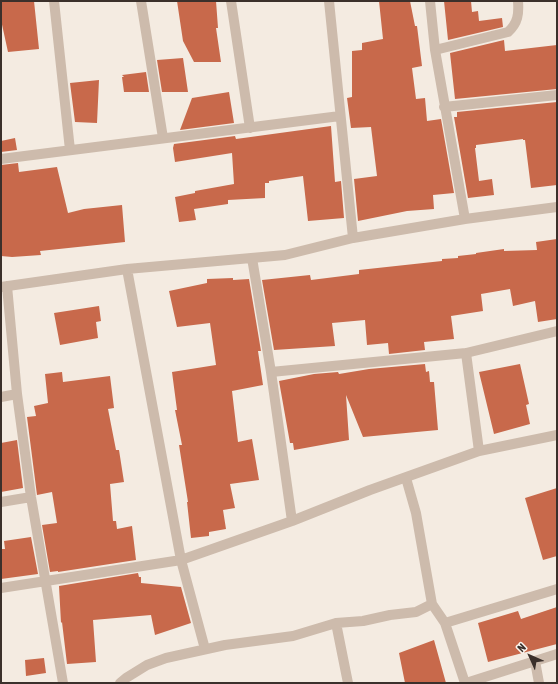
<!DOCTYPE html>
<style>
body{margin:0}
#map{position:relative;width:558px;height:684px;overflow:hidden;background:#f4ebe1;font-family:"Asap Condensed",sans-serif}
canvas{display:block}
.frame{position:absolute;inset:0;border:2px solid #3b302b;pointer-events:none}
.north{position:absolute;left:510px;top:636px;width:40px;height:40px;-webkit-text-stroke:3px #fbf5ee;paint-order:stroke;rotate:315deg;font-size:11px;font-weight:700;line-height:16px;text-align:center;color:#3b302b}
.north::after{content:'';display:block;margin:auto;width:14px;height:18px;background:#3b302b;clip-path:polygon(50% 0,100% 100%,50% 72%,0 100%)}
</style>
<div id="map">
<canvas width="558" height="684"></canvas>
<div class="frame"></div>
<div class="north">N</div>
</div>
<script>
const c = document.querySelector('canvas').getContext('2d');
c.lineJoin = 'round';
function fillPath(path, color) { c.fillStyle = color; c.fill(path, 'evenodd'); }
function stroke(path, color, width, dash) { c.strokeStyle = color; c.lineWidth = width; c.lineCap = dash ? 'butt' : 'round'; c.setLineDash(dash || []); c.stroke(path); }
fillPath(new Path2D(`
 M1,1h33l5,48 -31,3 -7,-32z
 M177,1h39l2,27h-2l5,34h-27l-11,-21z
 M379,1h31l5,25h2l5,40 -10,2 4,31 9,-1 2,23 14,-2 13,74 -21,2 1,14 -27,2 -49,10 -4,-42 23,-3 -6,-49 -20,1 -4,-30 5,-1v-46l10,-1v-7l21,-4z
 M444,1h27l1,11 6,-1 1,10 23,-3 1,9 -55,13z
 M504,40l1,11 52,-6v44l-102,10 -5,-46z
 M183,58l5,34h-26l-5,-32z
 M146,72l3,20h-25l-2,-15h2l-2,-2z
 M99,80l-2,43 -22,-1 -5,-39z
 M229,92l5,31 -54,7 12,-32z
 M557,102v83l-26,3 -6,-48h-2v-1l-47,6v3h-1l4,33 13,-2 2,16 -26,3 -14,-81h3v-5z
 M331,126l4,56 6,-1 3,37 -36,3 -5,-45 -34,5v2h-4v15l-37,2v4l-34,5 2,11 -17,2 -4,-25 20,-4v-2l39,-7 -2,-31 -57,9 -2,-14 1,-4 61,-8 1,3z
 M15,138l2,12 -16,2v-11z
 M18,163l1,9 38,-5 11,46 16,-4 38,-4 3,37 -85,9 1,4 -29,2 -11,-1v-91z
 M557,239v80l-19,3 -3,-21 -22,5 -3,-17 -29,5 2,17 -32,5 3,23 -30,3 1,8 -36,4 -1,-11 -21,2 -2,-25 -33,3 3,23 -61,4 -12,-70 48,-5 1,5 48,-6v-4l83,-9v-2l16,-1v-2l18,-2v-1l28,-4v2l33,-1 -1,-8z
 M233,278v2l16,-1 12,72h-3l5,34 -31,6 6,51 14,-3 7,41 -29,4 5,24 -12,2 3,19 -17,3v4l-18,2 -4,-36h1l-9,-57h3l-7,-35h2l-5,-38 44,-7 -6,-42 -33,4 -8,-36 38,-8v-4z
 M99,306l2,15 -5,1 2,16 -38,7 -6,-32z
 M425,364l1,8 3,-1 1,11h4l4,48 -75,7 -17,-42 3,45 -55,10 -1,-7h-3l-11,-62 35,-7 24,-2 1,2 30,-5z
 M520,364l9,40 -3,1 4,19 -36,10 -15,-62z
 M62,372l1,10 47,-6 4,32 -6,1 8,41h3l5,32 -14,2 3,37h3l1,8 15,-3 4,34 -78,12v-1l-8,1 -8,-47 15,-2 -5,-31 -15,3 -10,-78 9,-1 -2,-10 14,-3 -3,-29z
 M17,440l6,48 -22,4v-49z
 M557,488v68l-14,4 -18,-62z
 M31,537l7,37 -37,5v-30h4l-1,-8z
 M138,573l1,4h2v6l40,4 10,36 -36,12 -4,-20 -58,5 3,42 -29,2 -5,-42 -1,1 -2,-37z
 M557,607v37l-69,18 -10,-39 40,-12 3,8z
 M434,640l12,43h-41l-6,-30z
 M44,658l2,15 -20,3 -1,-16z`), '#c8694b');
stroke(new Path2D(`
 M54,1l16,149
 M141,1l22,137
 M231,1l19,127
 M329,1l24,237
 M430,1l5,49 30,169
 M435,50l73,-18c10,-9 11,-18 10,-31
 M444,107l113,-12
 M1,159l339,-43
 M252,258l19,114 21,149
 M127,269l54,291 24,89
 M7,286l10,108 14,103 32,186
 M1,287l126,-18 158,-14 68,-17 112,-19 92,-12
 M466,353l13,98
 M271,372l195,-19 91,-22
 M1,397l16,-3
 M406,478l10,35 16,91 13,19 112,-34
 M1,502l30,-5
 M1,588l180,-28 111,-39 78,-31 109,-39 78,-16
 M336,623l12,60
 M445,623l20,60
 M535,661l4,22
 M120,683l6,-5 21,-13 19,-7 59,-13 68,-9 43,-13 27,-2 27,-6 26,-3 16,-8
 M466,683l91,-29`), '#cdbbac', 10);
</script>
